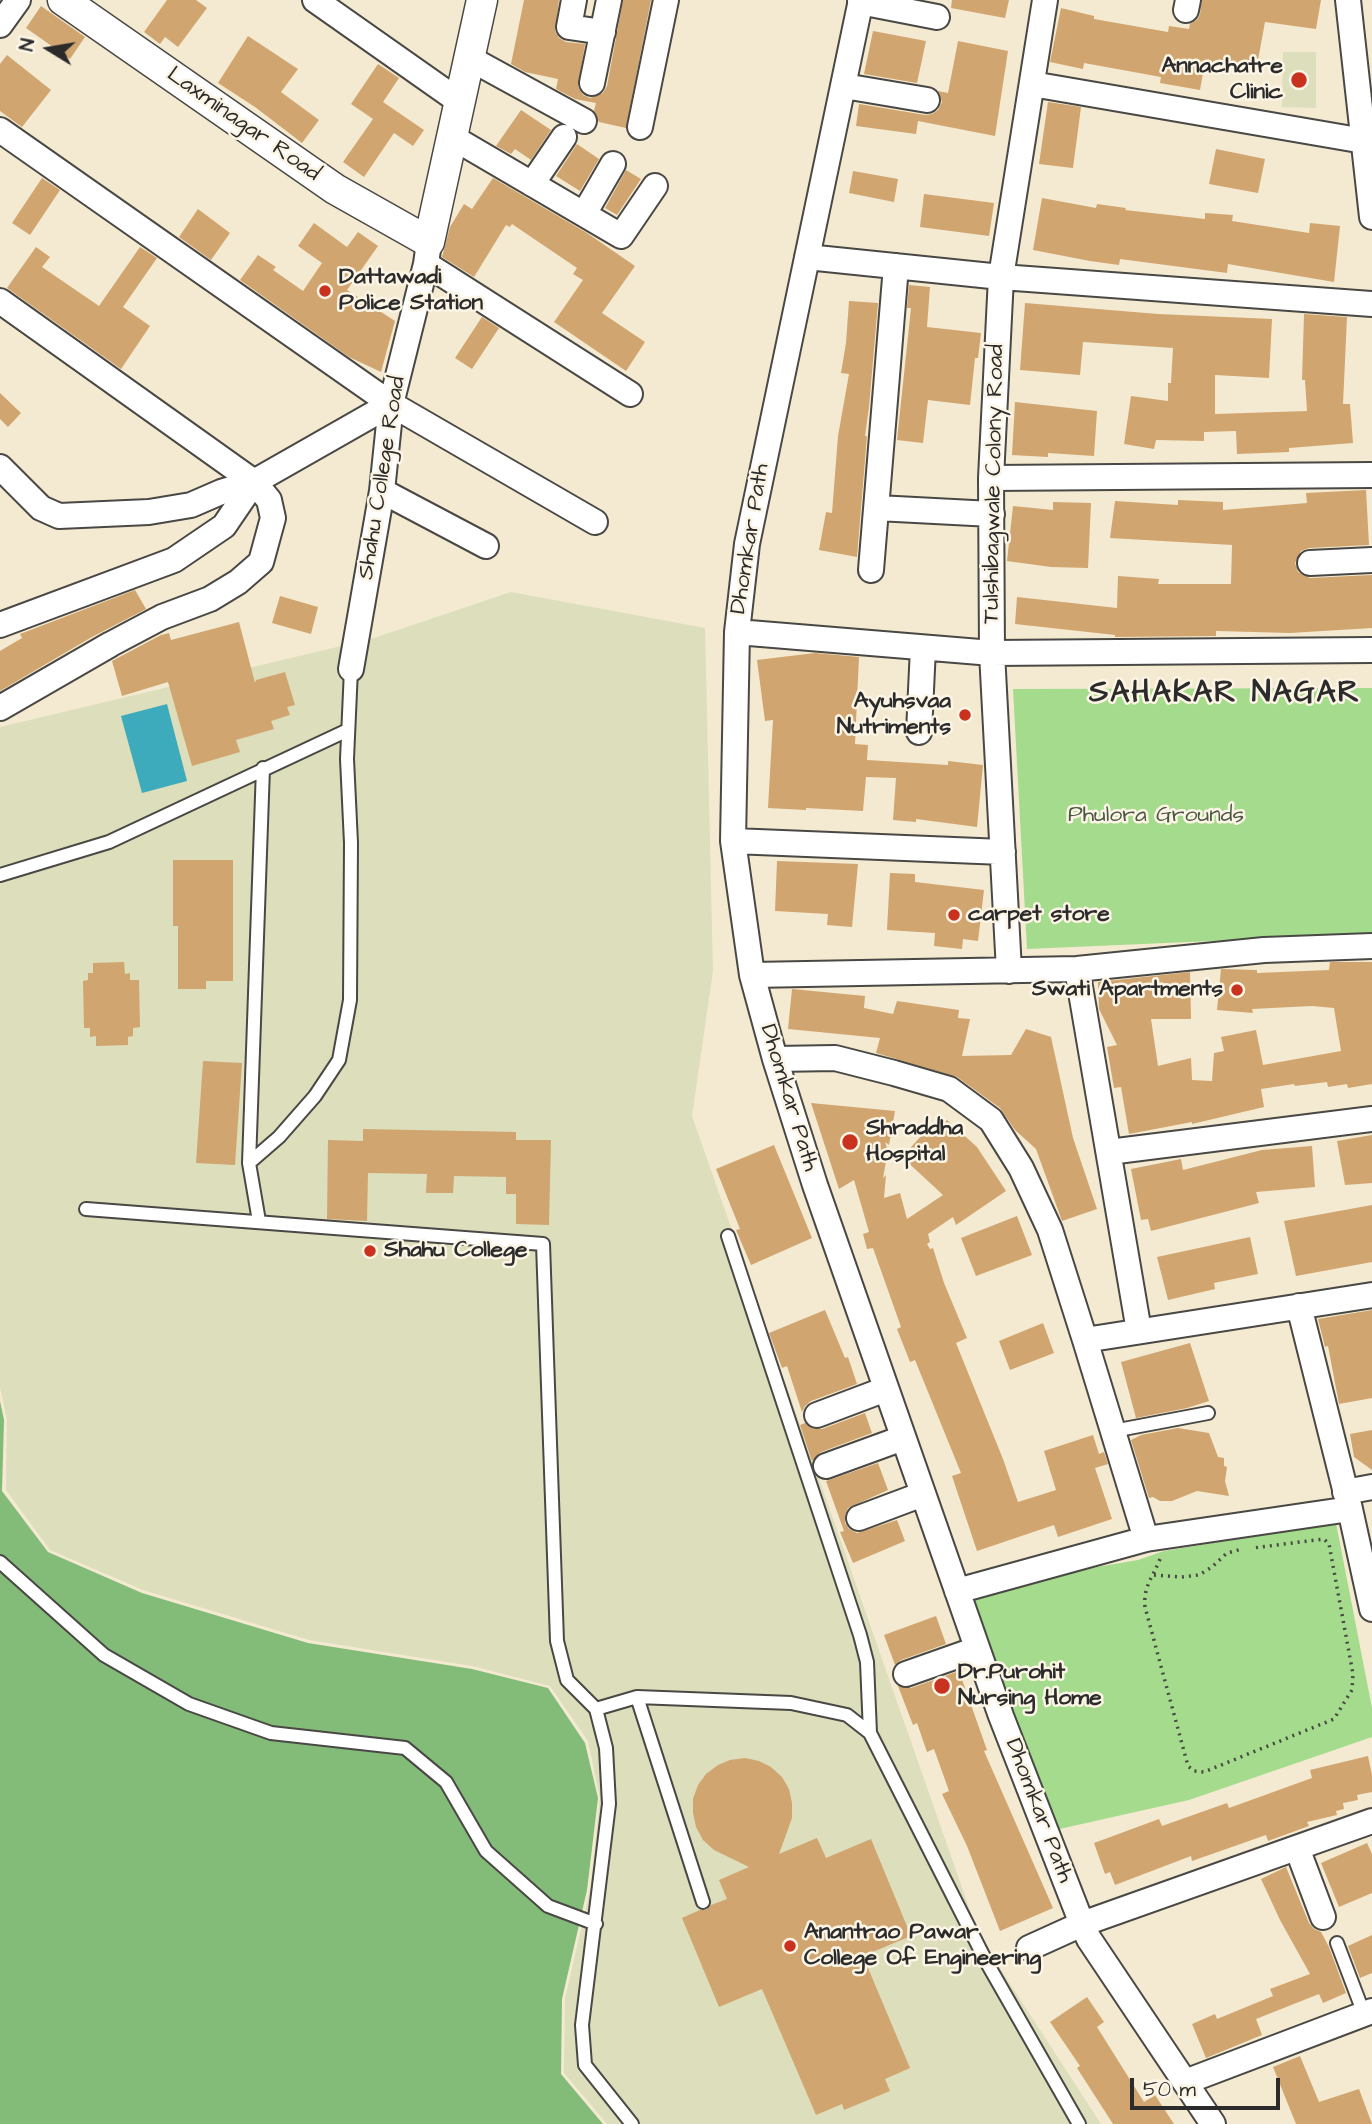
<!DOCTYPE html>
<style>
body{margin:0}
#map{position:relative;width:1372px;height:2124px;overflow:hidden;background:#f4ead1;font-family:"Architects Daughter",sans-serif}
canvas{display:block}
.north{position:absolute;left:14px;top:14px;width:70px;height:70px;-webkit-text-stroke:5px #fcf5e5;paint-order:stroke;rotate:281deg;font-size:19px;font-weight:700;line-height:28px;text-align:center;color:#2b2b2b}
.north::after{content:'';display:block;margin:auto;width:24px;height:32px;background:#2b2b2b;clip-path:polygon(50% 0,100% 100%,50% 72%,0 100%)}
.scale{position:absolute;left:1130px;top:2078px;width:150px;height:32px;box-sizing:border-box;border:4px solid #2b2b2b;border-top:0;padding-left:9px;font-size:21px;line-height:24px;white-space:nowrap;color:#2b2b2b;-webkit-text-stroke:5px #fcf5e5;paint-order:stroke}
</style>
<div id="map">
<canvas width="1372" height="2124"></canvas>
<div class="north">N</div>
<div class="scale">50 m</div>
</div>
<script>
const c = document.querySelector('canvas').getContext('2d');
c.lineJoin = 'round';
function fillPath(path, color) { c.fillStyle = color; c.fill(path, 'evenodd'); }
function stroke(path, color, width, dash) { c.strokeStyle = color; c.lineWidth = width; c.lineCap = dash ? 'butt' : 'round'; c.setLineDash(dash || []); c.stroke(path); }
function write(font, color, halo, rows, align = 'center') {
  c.font = font + ' "Architects Daughter",sans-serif'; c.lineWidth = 5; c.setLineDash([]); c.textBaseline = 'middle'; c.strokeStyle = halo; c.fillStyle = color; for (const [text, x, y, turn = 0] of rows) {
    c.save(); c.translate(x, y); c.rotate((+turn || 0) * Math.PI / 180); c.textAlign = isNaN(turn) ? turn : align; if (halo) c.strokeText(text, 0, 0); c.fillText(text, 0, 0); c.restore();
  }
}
fillPath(new Path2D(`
 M1283,52h33v56l-34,-1z
 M511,592l194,36 8,343 -21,145 287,820 122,188h-494l-43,-51 1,-74 25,-109 10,-92 -12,-57 -38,-55 -78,-20 -163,-26 -166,-50 -93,-40 -44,-60 1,-70 -7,-33v-660l371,-88z`), '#dcdebc');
fillPath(new Path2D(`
 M1372,688v246l-345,15 -14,-260z
 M1336,1523l36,185v29l-183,63 -143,32 -89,-241 181,-31 26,-9z`), '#a4db8c');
fillPath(new Path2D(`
 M0,1401l4,19 -2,71 46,61 94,41 166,50 164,26 76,19 37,55 13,55 -11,92 -25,109 -1,75 42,50h-603z`), '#83bb78');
fillPath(new Path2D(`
 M167,704l20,77 -45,12 -21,-77z`), '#3dabbb');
fillPath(new Path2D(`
 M167,0h29l11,8 -29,39 -13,-10 -5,7 -16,-12z
 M524,0h35l-4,31 4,7 7,4 19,2 -7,43 5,8 7,3 13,-5 4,-7 16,-86h28l-25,128 -27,-6 -5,-11 2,-8 -21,-4 -19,-10 2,-10 -33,-7 -14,-8z
 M952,0h57l-4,18 -54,-10z
 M1202,0h119l-5,29 -51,-7 -9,49 -51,-9 -5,28 -40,-7 1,-6 -77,-14 -1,6 -33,-7 11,-54 33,8v3l74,13 1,-6 20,3 1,-5 7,-4 3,-6z
 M41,6l44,31 -15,22 -44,-31z
 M873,31l53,10 -9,42 -53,-9z
 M248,36l50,33 -17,23 38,28 -17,23 -47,-36 -37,-24z
 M958,41l50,10 -13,85 -77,-15 -2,13 -60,-8 3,-22 66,11 7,-1 6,-4 4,-8 -4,-11 10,2z
 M7,55l44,35 -29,37 -22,-16v-47z
 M378,64l21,14 -16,24 41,28 -11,16 -19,-13 -30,44 -21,-15 30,-43 -22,-15z
 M1048,102l33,5 -8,61 -34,-4z
 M521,110l30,20 -20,30 -16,-11 -4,5 -15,-8z
 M577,144l22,15 -19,32 -24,-15z
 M1216,149l49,10 -7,34 -49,-9z
 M626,170l15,9 -24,36 -12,-7z
 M853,171l45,8 -4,23 -45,-9z
 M42,178l18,12 -30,45 -18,-12z
 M493,178l94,55 48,33 -33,47 43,29 -19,29 -72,-49 29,-42 -10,-6 4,-6 -65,-44 -2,3 -4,-2 -32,52 -32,-20 8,-30 14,-23 8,5z
 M924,194l70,9 -5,33 -69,-9z
 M1042,198l54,10 1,-4 29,4 -1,2 80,9v-6l28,2 -1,6 77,12 1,-10 30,3 -6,56 -106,-18 -1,9 -107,-14 -1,6 -29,-4 -57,-11z
 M198,209l32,24 -19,27 -32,-23z
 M314,223l33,24 11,-15 20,14 -31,44 48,31 -14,51 -32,-15 -109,-77 18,-25 18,12 -3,3 30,21 19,-28 -24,-17z
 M36,247l14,10 -8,10 57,39 41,-59 17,11 -34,49 27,19 -29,43 -114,-81z
 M909,285l21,2 -3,40 54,6 -3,25h-3l-5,47 -42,-5 -5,43 -26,-3 14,-132h-4z
 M849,301l29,2 -9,104 -4,29h2l-10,121 -38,-7 7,-38 6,1 6,-77 11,-62 -8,-1 5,-30z
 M1025,303l133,11 114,5 -3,59 -54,-3v39l92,-3 -2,-31h-3l2,-66 43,3 -4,87h7l3,39 -64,5v4l-52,2 -1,-23 -32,1v9l-48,-1 -2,9 -30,-5 7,-48 37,5v-18h3l2,-35 -90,-6 -3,33 -60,-5z
 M482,317l17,11 -27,41 -17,-11z
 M0,393l21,20 -13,14 -8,-8z
 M1015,402l82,9 -3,45 -46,-3v4l-36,-2z
 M1366,490l3,55 -60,3 -8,3 -6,12 3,9 12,6 62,-3v53l-82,5 -74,-2v5l-101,1v-2l-100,-11 2,-27 100,11 1,-32 41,3 -1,5h73l1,-39 -122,-7 5,-37 63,4v-5l45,2v8l84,-7 -1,-10z
 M1053,502l38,1 -3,65 -37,-1 -44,-6 6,-55 40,4z
 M135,590l11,19 -54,28 -92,54v-40l22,-13 -2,-4z
 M280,596l38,11 -7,27 -39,-11z
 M239,622l16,61 1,-3 29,-8 10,33 -8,2 3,8 -19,6 3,8 -38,11 4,12 -48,14 -24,-84 -46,14 -10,-35 49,-26 8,-2 2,7z
 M815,653l44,4 -4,87 13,1 -1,15 81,5v-4l35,4 -6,62 -61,-8v3l-23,-2 3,-42 -30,-1 -3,34 -57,-3v2l-38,-2 5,-88 -8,1 -8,-61z
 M173,860h60v121h-27v8h-28v-63h-5z
 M777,861l81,3 -6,63 -25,-2 1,-11 -53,-3z
 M890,873l25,1v8l69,8 -6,51 -15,-2 -1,10 -28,-3 1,-13 -48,-3z
 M124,962l1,12 5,-1v7h9l1,47 -7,1v8l-5,1v8l-32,1v-10l-6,1v-9h-6l-1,-47 5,-1v-7h5v-10z
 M1330,962h42v122l-24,4 -1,-4 -19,3 -1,-5 -32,4 -1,-2 -33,5 3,18 -72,17v-2l-63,12 -8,-47 -7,1 -7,-41 10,-2 -18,-36 -1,-27 92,-10 1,47h-40l7,47 33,-8 1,22 20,1 2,-28 10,-2 -3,-14 35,-7 7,35 78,-14 -7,-43 -22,-2 -60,3 1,4 -36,-3 4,-41 36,1v3l72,-3z
 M792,989l73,7 -1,12 29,6 4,-13 62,9 -1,8 12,1 -8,37 49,-1 15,-26 25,8 22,101 24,71 -35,12 -26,-72 -21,-19 -15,-22 -43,-31 -81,-24 4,-15 -92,-9z
 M203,1061l39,2 -7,102 -39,-2z
 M811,1103l84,8 -6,34 -4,-3 3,9 -5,27 3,-3 -2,23 16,-5 7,26 36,-24 -41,-38 30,-33 6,5 9,-9 30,27 29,44 -50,34 -3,-8 -25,17 2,8 -3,2 3,5 3,-1 11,35 23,55 -11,5 47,116 15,43 38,-12 -12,-39 49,-16 6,19 5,-2 4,12 -13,4 17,51 -54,18 -4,-12 -77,26 -25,-75 9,-3 -46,-113 -5,2 -13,-33 4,-2 -28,-79 -6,1 -4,-15 6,-2 -15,-52 -15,9z
 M363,1129l153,3v8h35l-2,85 -33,-1v-30h-10v-17l-52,-1 -1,17h-27l1,-19 -59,-1 -1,48 -40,-2 1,-79 35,1z
 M1372,1135v48l-27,2 -8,-44z
 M774,1145l38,93 -61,27 -15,-35 4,-1 -24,-60z
 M1312,1146l3,41 -59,5 3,11 -108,28 -3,-12 -7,1 -10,-51 50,-10 2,11 79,-20z
 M1372,1205v57l-76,14 -12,-55z
 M1017,1216l15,39 -56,21 -15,-38z
 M1250,1237l8,37 -44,9 1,6 -47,11 -11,-43z
 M825,1310l20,48 3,-1 9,27 -46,17 -6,5 -3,6 -15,-46 -5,2 -13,-35z
 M1372,1310v88l-33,6 -11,-58 -3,1 -7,-28z
 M1043,1323l11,30 -44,17 -11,-29z
 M1190,1343l19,58 -22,7 -51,10 -15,-56z
 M865,1413l7,20 -51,19 -9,9 -12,-36 5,-2 9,6h8z
 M1178,1428l31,5 9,24 6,1v8l3,1 -2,14 4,15 -32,-5 -25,10h-12l-7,-4 -4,1 -18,-58 10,-5z
 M1372,1430v40l-18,-13 -4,-23z
 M878,1463l10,27 -40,18 -3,7v8l4,6 8,4 40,-13 8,21 -52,22 -13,-31 4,-1 -18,-50z
 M936,1616l10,28 -45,16 -6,5 -11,-30z
 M959,1671l28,79 -3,1 69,157 -53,23 -33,-85 -25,-52 7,-3 -15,-42 -7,3 -10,-29 -4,2 -15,-39 13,2z
 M1368,1756l4,19v17l-15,3 1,5 -15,3 1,6 -8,2 1,4 -30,7 2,4 -41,15 -2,-6 -74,26 -1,-5 -76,29 -5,-13 -5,2 -11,-31 65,-24 3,7 65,-23 2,5 83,-30 -2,-8z
 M745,1758l14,3 12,6 11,10 7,12 3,14v15l-13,36 38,-16 9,20 45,-19 40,97 -48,20 47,112 -25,11 5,12 -46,19 -2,-6 -26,11 -54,-126 -43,18 -37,-89 18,-8h6l5,-5 16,-6 -8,-19 30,-13 -35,-17 -11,-10 -7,-13 -3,-14v-14l5,-14 8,-11 12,-9 12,-5z
 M1367,1843l5,11v39l-33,14 -18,-44z
 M1286,1867l23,56 5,6 7,3 8,15 17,46 -23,10 -4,-9 -63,25 6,16 -56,23 -14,-34 23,-10 2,5 56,-23 -3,-7 40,-15 -30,-54 -19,-41z
 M1372,1935v38l-12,5 -12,-32z
 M1087,1997l17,25 -7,5 47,75 11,-7 19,29h-61l-36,-56 3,-2 -30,-44z
 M1300,2056l19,46 40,-13 13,35h-76l-23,-57z`), '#d1a56f');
const service = new Path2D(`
 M0,875l109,-33 239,-112
 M249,1163l30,-26 36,-41 24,-36 11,-60 1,-157 -4,-84 4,-90
 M86,1209l457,35 14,397 10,39 29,29
 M259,1221l-10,-58 14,-395
 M728,1236l132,399 7,27 3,71
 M1113,1431l95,-18
 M0,1562l104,93 85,49 82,29 134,15 41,34 40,69 62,55 48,18
 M637,1697l66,205
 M1337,1943l27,71
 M632,2124l-47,-59 -3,-40 27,-221 -3,-56 -10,-39 41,-12 154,6 56,12 23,18 117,230 92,161`);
const minor = new Path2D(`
 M315,0l145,102
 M574,0l-5,27 34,5
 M861,0l-114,544 -10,88 -4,209 19,134 23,84 40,126 186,531 81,208 7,15 124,185
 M1348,0l24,217
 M860,2l77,15
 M1186,10l2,-10
 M0,25l18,-25
 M469,58l115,63
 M592,83l17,-83
 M1032,84l332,57
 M844,86l83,14
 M640,127l26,-127
 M0,130l391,274 204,118
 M452,137l169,99 34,-50
 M532,184l32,-47
 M584,214l29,-50
 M807,257l194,20 371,27
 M426,264l204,130
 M0,301l254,181 15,18 4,18 -12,44 -23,20 -28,17 -48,18 -51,27 -111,64
 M0,467l41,41 18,8 90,-4 42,-7 30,-13 33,-10 137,-78
 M991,478l381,-3
 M382,491l104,55
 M877,508l115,6
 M1310,563l62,-3
 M871,570l25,-304
 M0,625l174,-65 50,-34 30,-44
 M737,632l255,21 380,-3
 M351,669l31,-178 9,-87 35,-140 3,-22
 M919,732l4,-84
 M733,841l270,11
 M1077,969l62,362
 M1009,971l-17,-318 -1,-175 10,-201 44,-277
 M752,975l325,-6 187,-19 108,-4
 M775,1059l60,-1 59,15 55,16 42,31 30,48 29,62 35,110 287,-45
 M1109,1152l263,-33
 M1299,1306l51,203 22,100
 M1085,1340l61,199
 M817,1415l69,-26
 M826,1466l77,-28
 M1345,1492l27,-5
 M859,1518l64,-24
 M957,1591l189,-52 204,-30
 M906,1674l71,-25
 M1297,1848l26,69
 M1029,1948l53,-24 290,-103
 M1185,2082l187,-71`);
const tertiary = new Path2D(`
 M63,0l272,189 94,53 53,-242`);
stroke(service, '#494844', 16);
stroke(minor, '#494844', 28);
stroke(tertiary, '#494844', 33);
stroke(new Path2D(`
 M1160,1559c-7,18 -17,28 -15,48l43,159 6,5 10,1 130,-53 18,-29 1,-16 -24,-130 -5,-5 -71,9
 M1154,1575l27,2 18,-2 13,-8 15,-14 15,-4`), '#494844', 3.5, [2, 5]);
stroke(service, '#fff', 12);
stroke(minor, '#fff', 24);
stroke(tertiary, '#fff', 30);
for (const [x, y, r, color] of [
 [1299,80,9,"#c8321e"],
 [325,291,7,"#c8321e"],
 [965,715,7,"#c8321e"],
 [954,915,7,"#c8321e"],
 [1237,990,7,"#c8321e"],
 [850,1142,9,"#c8321e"],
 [370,1251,7,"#c8321e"],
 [942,1686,9,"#c8321e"],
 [790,1946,7,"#c8321e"]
]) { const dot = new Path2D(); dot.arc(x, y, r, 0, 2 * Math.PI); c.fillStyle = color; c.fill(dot); stroke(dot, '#fcf5e5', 2.5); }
write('bold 23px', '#2b2b2b', '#fcf5e5', [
 ["Annachatre",1283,67,"right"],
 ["Clinic",1283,93,"right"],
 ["Dattawadi",339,278],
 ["Police Station",339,304],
 ["Ayuhsvaa",951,702,"right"],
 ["Nutriments",951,728,"right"],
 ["carpet store",968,915],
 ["Swati Apartments",1223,990,"right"],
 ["Shraddha",866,1129],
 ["Hospital",866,1155],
 ["Shahu College",384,1251],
 ["Dr.Purohit",958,1673],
 ["Nursing Home",958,1699],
 ["Anantrao Pawar",804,1933],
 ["College Of Engineering",804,1959]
], 'left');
write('23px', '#2b2b2b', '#fcf5e5', [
 ["Laxminagar Road",243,125,35],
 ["Shahu College Road",383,478,-81],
 ["Tulshibagwale Colony Road",995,484,-89],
 ["Dhomkar Path",751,539,-81],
 ["Dhomkar Path",788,1098,73],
 ["Dhomkar Path",1038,1811,69]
]);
write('23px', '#495743', '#fcf5e5', [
 ["Phulora Grounds",1156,816]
]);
c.letterSpacing = '2px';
write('bold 30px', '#2b2b2b', '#fcf5e5', [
 ["SAHAKAR NAGAR",1225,695]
]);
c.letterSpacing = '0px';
</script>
